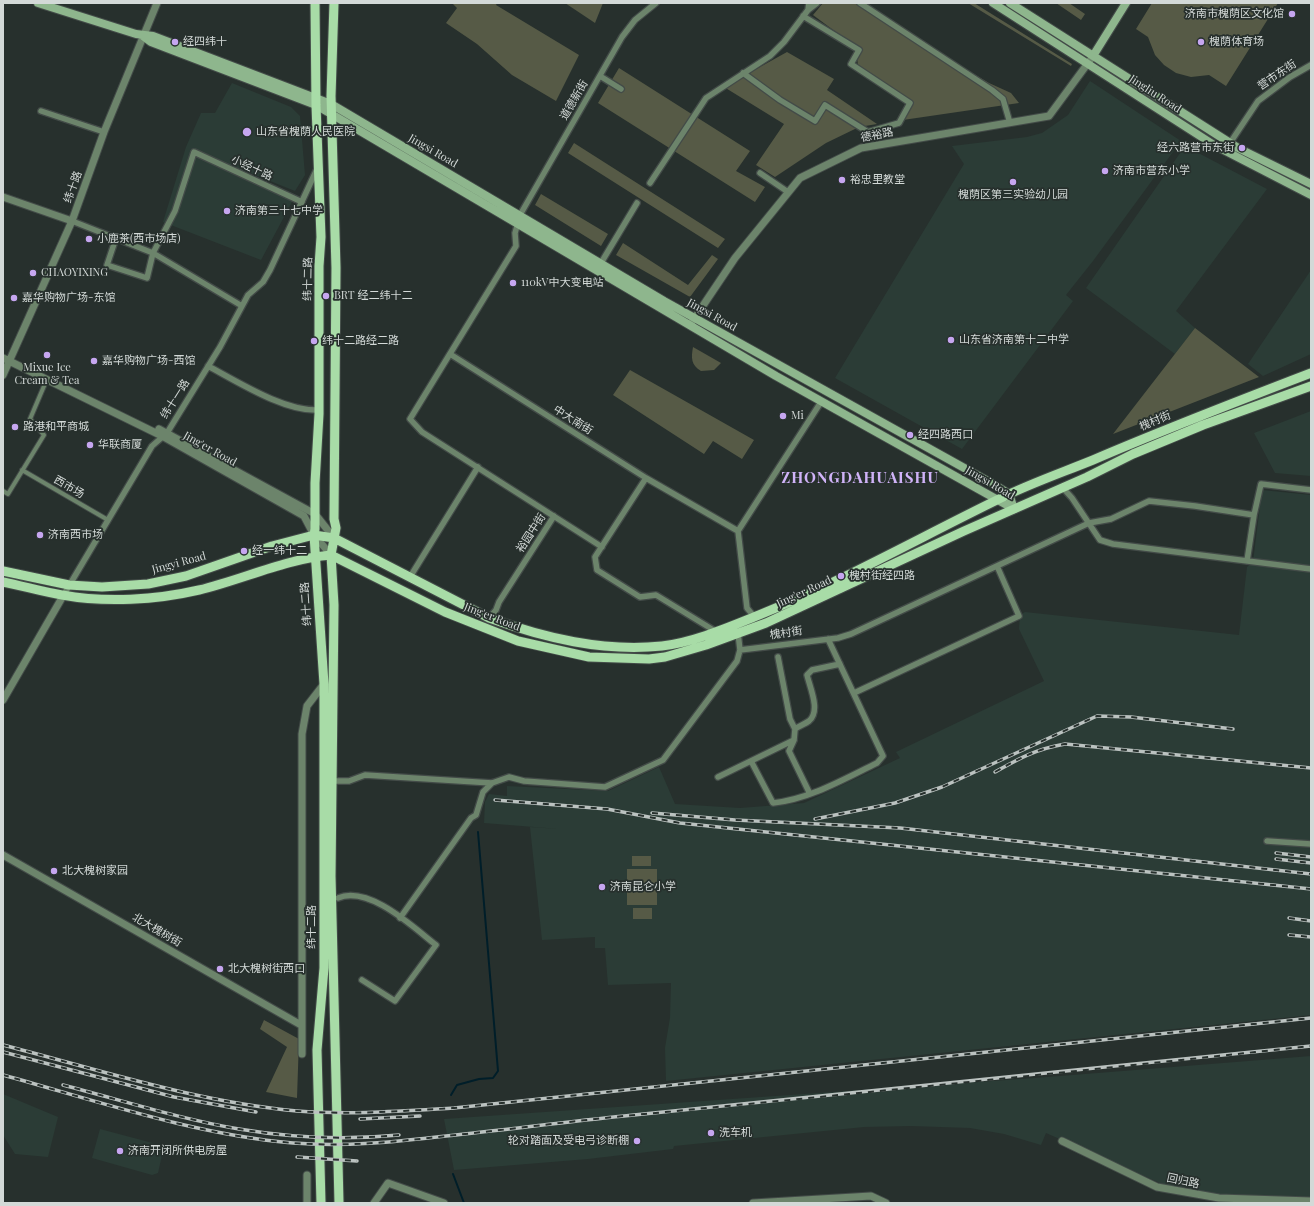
<!DOCTYPE html>
<meta charset="utf-8">
<style>
body{margin:0}
#map{position:relative;width:1314px;height:1206px;overflow:hidden;background:#27302d;font-family:"Playfair Display",serif}
canvas{display:block}
.frame{position:absolute;inset:0;border:4px solid #d3d9d7;pointer-events:none}
</style>
<div id="map">
<canvas width="1314" height="1206"></canvas>
<div class="frame"></div>
</div>
<script>
const c = document.querySelector('canvas').getContext('2d');
c.lineJoin = 'round';
function fillPath(path, color) { c.fillStyle = color; c.fill(path, 'evenodd'); }
function stroke(path, color, width, dash) { c.strokeStyle = color; c.lineWidth = width; c.lineCap = dash ? 'butt' : 'round'; c.setLineDash(dash || []); c.stroke(path); }
function write(font, color, halo, rows, align = 'center') {
  c.font = font + ' "Playfair Display","Noto Sans SC",serif'; c.lineWidth = 3.5; c.setLineDash([]); c.textBaseline = 'middle'; c.strokeStyle = halo; c.fillStyle = color; for (const [text, x, y, turn = 0] of rows) {
    c.save(); c.translate(x, y); c.rotate((+turn || 0) * Math.PI / 180); c.textAlign = isNaN(turn) ? turn : align; if (halo) c.strokeText(text, 0, 0); c.fillText(text, 0, 0); c.restore();
  }
}
fillPath(new Path2D(`
 M1090,81l91,60 -88,120 -27,34 7,6 -111,148 -127,-71 129,-214 -12,-18 75,-9 15,-4 26,-18z
 M232,83l59,24 9,9 5,59 -10,16 -102,-41 100,50 -32,60 -98,-38 23,-75 15,-34h14z
 M1185,146l82,43 -91,122 19,17 -20,26 -89,-66z
 M1311,270v84l-48,22 -15,-12z
 M1311,411v65l-36,-3 -21,-40z
 M1262,490l49,5v520l-645,66 -1,-33 5,-30 1,-35 -63,2 -3,-37h-10v-11l-53,3 -12,-113 29,2 -75,-6 1,-21 4,-8 18,2v-10l101,5 51,-24 16,37 65,4 64,-5 96,-45 -4,-6 148,-71 -25,-52 1,-14 5,-3 214,23 8,-68 6,-5z
 M1311,1056v141l-53,1 -45,-2 -44,-9 -123,-54 -5,12 -37,-11 -34,-6 -59,-2 -47,1 -190,19 -1,3 -85,10 -134,11 -10,-51 591,-41z
 M3,1094l55,23 -10,40 -33,-3 -12,-19z
 M100,1129l64,17 -6,27 -6,2 -60,-17z`), '#2b3c36');
fillPath(new Path2D(`
 M452,3h45l-1,2 83,50 -23,46 -44,-26 -35,-31 -31,-21 11,-15z
 M565,3h38l-8,20z
 M823,3h32l134,80 22,10 8,10 -123,18 10,-17 -29,-25 -19,-13 -2,-19 -43,-32z
 M968,3h6l98,61 -1,2z
 M1056,3h13l16,11 -4,6z
 M1152,3h126l-52,83 -17,-11 -18,2 -15,-4 -12,-8 -9,-10 -7,-18 -12,-8z
 M787,52l47,27 -7,11 50,34 -18,3 -33,16 -51,34 -19,-12 28,-41 -60,-37z
 M619,68l131,83 -14,20 29,16 -10,15 -157,-99z
 M574,143l151,96 -7,9 -150,-95z
 M541,194l67,40 -7,12 -66,-41z
 M623,243l65,42 24,-30 6,4 -28,38 -74,-42z
 M1195,328l64,49 -146,57z
 M693,347l28,16 -7,7 -13,1c-10,-6 -10,-13 -8,-24z
 M630,370l124,70 -12,19 -29,-18 -9,13 -91,-59z
 M632,856h19v10h-19z
 M627,869h30v17h-30z
 M627,889h30v16h-30z
 M633,908h19v11h-19z
 M264,1020l35,19 -2,59 -31,-6 21,-45 -27,-18z`), '#565a46');
stroke(new Path2D(`
 M451,1095l6,-10 22,-6 14,-1 5,-7 -20,-239
 M453,1174l11,29`), '#001e29', 2);
const pedestrian = new Path2D(`
 M22,470l86,50
 M3,491l5,3 36,-59 -14,-16 17,-40`);
const minor = new Path2D(`
 M860,3l132,87 11,9 7,24
 M808,10l9,-7
 M743,73l37,27 35,21 10,-16 43,27 31,-9 11,-20 -59,-39 8,-14 -56,-34
 M600,76l21,13
 M41,111l63,21
 M1230,143l28,-42 32,-24 21,-12
 M760,173l28,19
 M650,183l56,-85 64,-42 14,-14 24,-32 1,-7
 M520,215l102,-178 13,-17 21,-17
 M72,221l81,32 89,53
 M518,223l-3,10 1,13 -106,173 12,13 180,115
 M116,238l-9,27 40,13 6,-25 22,-42 19,-59 108,50
 M601,263l36,-60
 M450,354l196,124 92,53
 M208,366c30,16 77,46 111,44
 M646,478l-51,79 2,13 43,27 16,-2 59,36
 M1063,488l9,10 28,42 13,4 198,25
 M738,531l83,-129
 M738,531l9,77 5,6v4
 M1247,561l7,-46
 M410,577l68,-110
 M63,596l89,-150 15,-13 53,-86 28,-52 15,-13 7,-12 47,-101
 M489,618l7,-8 3,-8 55,-86
 M738,633l2,17 98,-12 13,-4 238,-111 22,-4 38,-18 46,5 59,9 7,-31 50,6
 M778,657l12,62 5,10 -1,11 -5,11 21,43
 M854,693l165,-77 -22,-50
 M795,729c4,-3 10,-5 14,-8 12,-10 1,-33 -2,-46l5,-5 28,-6
 M751,761l22,42c37,-4 71,-24 104,-40l6,-7 -55,-117
 M718,777l76,-37
 M331,781h18l16,-6 127,8 17,-6 15,4 81,6 58,-27 74,-99 3,-11
 M1267,841l44,3
 M338,898c31,-13 75,29 98,47l-41,56 -33,-21
 M400,918l71,-100 5,-3 7,-23 9,-9`);
const tertiary = new Path2D(`
 M3,197l69,24
 M692,322l43,-64 65,-80 61,-30 188,-32 42,-57
 M3,358l159,78 142,80 10,19 17,20
 M3,375l69,-154 32,-89 53,-129
 M159,429l156,85 19,24
 M3,700l60,-104
 M3,855l298,170
 M302,1054v-320l5,-28 17,-22
 M1062,1141l95,46 62,11 92,3
 M307,1175v28
 M374,1203l14,-20 56,20
 M753,1203l118,-7 15,7`);
const secondary = new Path2D(`
 M38,3l98,31 17,2 178,68 333,197 329,183 16,10 5,15
 M993,3l221,142 97,50
 M1010,3l228,145 73,36
 M143,36l8,6 165,63 460,271 238,133
 M1093,56l33,-53`);
const primary = new Path2D(`
 M315,3l1,102 5,132 -2,29v148l-4,69v46l-1,6 10,149v284l-7,82 4,153
 M334,3l-3,93 5,172 -2,251 2,9 -5,27 3,50 -3,271 8,327
 M331,555l114,57 73,29 71,16 60,2 16,-2 41,-12 60,-22 198,-92 123,-54 46,-23 70,-29 108,-39
 M3,571l66,14 33,2 46,-3 38,-8 86,-30 42,-11 20,3 155,80c56,20 113,34 173,28 33,-4 67,-19 97,-31 82,-33 160,-77 240,-116 30,-15 62,-26 94,-39 72,-31 145,-59 218,-87
 M3,582c20,4 40,10 59,13 44,8 94,5 137,-5 45,-11 86,-31 132,-35`);
stroke(pedestrian, '#434b48', 6);
stroke(minor, '#434b48', 8);
stroke(tertiary, '#434b48', 9);
stroke(secondary, '#434b48', 10);
stroke(primary, '#434b48', 11);
stroke(pedestrian, '#6c846b', 4);
stroke(minor, '#6c846b', 5.5);
stroke(tertiary, '#6c846b', 7);
stroke(secondary, '#8eb68d', 8);
stroke(primary, '#a8dca7', 9);
const rail = new Path2D(`
 M995,772c25,-14 41,-23 70,-28l246,24
 M495,800l112,9 73,14 631,66
 M652,813l83,7 165,8 411,46
 M815,819l80,-16 47,-16 155,-71 34,1 102,12
 M1276,853l35,4
 M1276,859l35,4
 M1289,918l22,3
 M1289,935l22,2
 M3,1045c97,25 194,57 294,66 53,4 105,0 157,-3l857,-90
 M3,1052l171,45 82,15
 M3,1075c94,26 193,60 290,68 51,4 102,-1 153,-7 59,-6 118,-14 178,-20 229,-22 458,-45 687,-70
 M63,1085c58,15 117,34 176,44 53,9 107,11 160,6
 M360,1119l60,-3
 M297,1157l60,4`);
stroke(rail, '#bbc2c0', 3.5);
stroke(rail, '#27302d', 2, [6]);
for (const [x, y, r, color] of [
 [1292,14,4,"#c6a6f0"],
 [175,42,4,"#c6a6f0"],
 [1201,42,4,"#c6a6f0"],
 [247,132,5,"#c6a6f0"],
 [1242,148,4,"#c6a6f0"],
 [1105,171,4,"#c6a6f0"],
 [842,180,4,"#c6a6f0"],
 [1013,182,4,"#c6a6f0"],
 [227,211,4,"#c6a6f0"],
 [89,239,4,"#c6a6f0"],
 [33,273,4,"#c6a6f0"],
 [513,283,4,"#c6a6f0"],
 [326,296,4,"#c6a6f0"],
 [14,298,4,"#c6a6f0"],
 [951,340,4,"#c6a6f0"],
 [314,341,4,"#c6a6f0"],
 [47,355,4,"#c6a6f0"],
 [94,361,4,"#c6a6f0"],
 [783,416,4,"#c6a6f0"],
 [15,427,4,"#c6a6f0"],
 [910,435,4,"#c6a6f0"],
 [90,445,4,"#c6a6f0"],
 [40,535,4,"#c6a6f0"],
 [244,551,4,"#c6a6f0"],
 [841,576,4,"#c6a6f0"],
 [54,871,4,"#c6a6f0"],
 [602,887,4,"#c6a6f0"],
 [220,969,4,"#c6a6f0"],
 [711,1133,4,"#c6a6f0"],
 [637,1141,4,"#c6a6f0"],
 [120,1151,4,"#c6a6f0"]
]) { const dot = new Path2D(); dot.arc(x, y, r, 0, 2 * Math.PI); c.fillStyle = color; c.fill(dot); stroke(dot, '#27302d', 1.5); }
write('11px', '#d3d9d7', '#27302d', [
 ["济南市槐荫区文化馆",1284,14,"right"],
 ["经四纬十",183,42],
 ["槐荫体育场",1209,42],
 ["山东省槐荫人民医院",256,132],
 ["经六路营市东街",1234,148,"right"],
 ["济南市营东小学",1113,171],
 ["裕忠里教堂",850,180],
 ["槐荫区第三实验幼儿园",1013,195,"center"],
 ["济南第三十七中学",235,211],
 ["小鹿茶(西市场店)",97,239],
 ["CHAOYIXING",41,273],
 ["110kV中大变电站",521,283],
 ["BRT 经二纬十二",334,296],
 ["嘉华购物广场-东馆",22,298],
 ["山东省济南第十二中学",959,340],
 ["纬十二路经二路",322,341],
 ["嘉华购物广场-西馆",102,361],
 ["Mixue Ice",47,368,"center"],
 ["Cream & Tea",47,381,"center"],
 ["Mi",791,416],
 ["路港和平商城",23,427],
 ["经四路西口",918,435],
 ["华联商厦",98,445],
 ["济南西市场",48,535],
 ["经一纬十二",252,551],
 ["槐村街经四路",849,576],
 ["北大槐树家园",62,871],
 ["济南昆仑小学",610,887],
 ["北大槐树街西口",228,969],
 ["洗车机",719,1133],
 ["轮对踏面及受电弓诊断棚",629,1141,"right"],
 ["济南开闭所供电房屋",128,1151]
], 'left');
write('11px', '#d3d9d7', '#27302d', [
 ["营市东街",1277,75,-34],
 ["Jingliu Road",1155,94,33],
 ["道德新街",574,100,-60],
 ["德裕路",877,135,-11],
 ["Jingsi Road",433,151,30],
 ["小经十路",252,168,25],
 ["纬十路",73,187,-70],
 ["纬十二路",308,279,-89],
 ["Jingsi Road",712,315,29],
 ["纬十一路",175,399,-58],
 ["中大南街",573,420,32],
 ["槐村街",1155,421,-23],
 ["Jing'er Road",210,449,29],
 ["Jingsi Road",990,483,30],
 ["西市场",69,487,30],
 ["裕园中街",531,533,-57],
 ["Jingyi Road",179,563,-15],
 ["Jing'er Road",804,592,-25],
 ["纬十二路",306,604,-94],
 ["Jing'er Road",492,617,21],
 ["槐村街",786,633,-8],
 ["纬十二路",312,927,-90],
 ["北大槐树街",157,930,30],
 ["回归路",1183,1181,12]
]);
c.letterSpacing = '1px';
write('bold 15px', '#d0b3f8', '#27302d', [
 ["ZHONGDAHUAISHU",860,478]
]);
c.letterSpacing = '0px';
</script>
